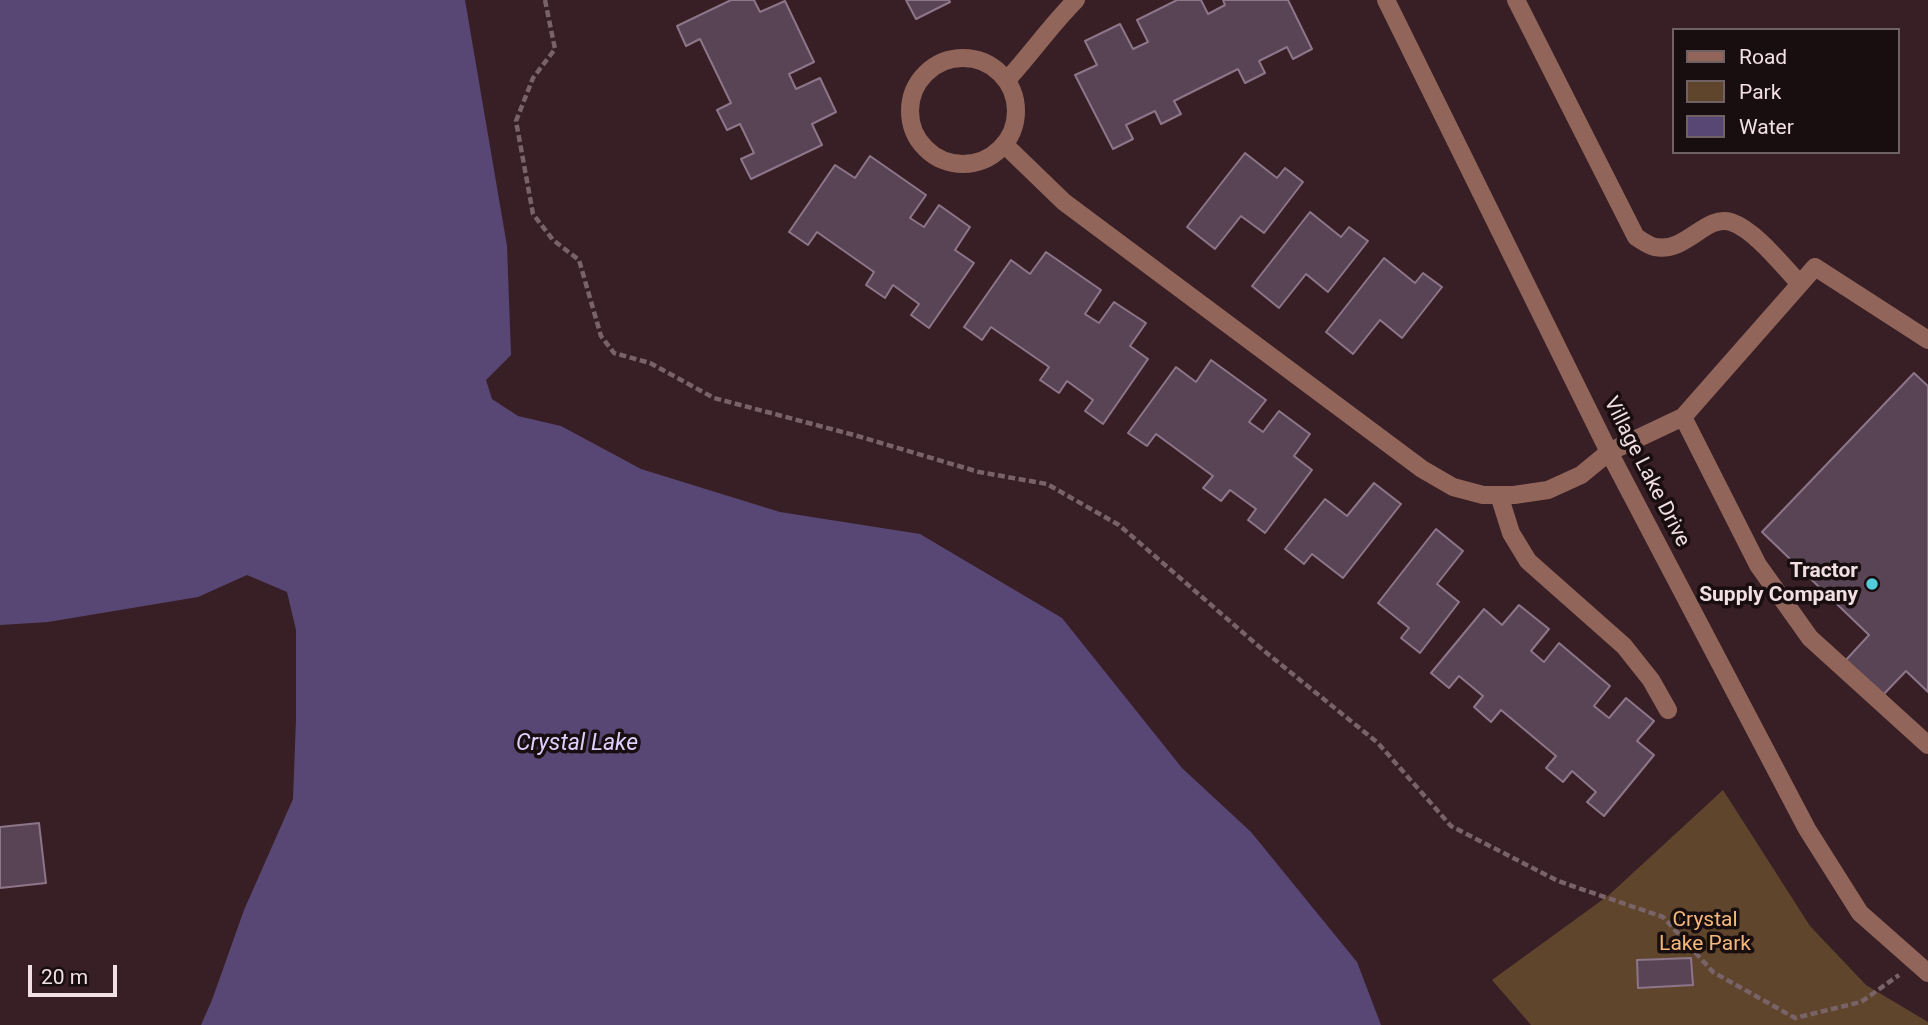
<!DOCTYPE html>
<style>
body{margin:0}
#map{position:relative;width:1928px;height:1025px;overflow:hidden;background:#381f25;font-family:Roboto,sans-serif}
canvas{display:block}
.legend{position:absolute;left:1672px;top:28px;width:228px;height:126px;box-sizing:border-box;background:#180d0f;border:2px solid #6f6164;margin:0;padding:9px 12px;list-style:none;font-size:21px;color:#f1dfe3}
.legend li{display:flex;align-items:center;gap:14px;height:35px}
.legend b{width:35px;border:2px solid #6f6164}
.scale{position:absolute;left:28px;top:965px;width:89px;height:32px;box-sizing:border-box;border:4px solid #f1dfe3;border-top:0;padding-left:9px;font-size:21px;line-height:24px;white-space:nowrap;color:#f1dfe3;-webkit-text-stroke:5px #180d0f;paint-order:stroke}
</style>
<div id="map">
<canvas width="1928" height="1025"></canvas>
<ul class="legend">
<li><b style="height:9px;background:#92655a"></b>Road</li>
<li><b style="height:19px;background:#5e452c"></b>Park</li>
<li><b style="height:19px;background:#584774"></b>Water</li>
</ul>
<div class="scale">20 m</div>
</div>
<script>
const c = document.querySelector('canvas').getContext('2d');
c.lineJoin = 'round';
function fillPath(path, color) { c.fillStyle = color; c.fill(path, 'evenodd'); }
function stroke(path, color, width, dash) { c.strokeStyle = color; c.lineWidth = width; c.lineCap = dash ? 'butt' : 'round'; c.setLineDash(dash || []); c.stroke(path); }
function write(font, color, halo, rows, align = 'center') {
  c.font = font + ' Roboto,sans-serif'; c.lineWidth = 7; c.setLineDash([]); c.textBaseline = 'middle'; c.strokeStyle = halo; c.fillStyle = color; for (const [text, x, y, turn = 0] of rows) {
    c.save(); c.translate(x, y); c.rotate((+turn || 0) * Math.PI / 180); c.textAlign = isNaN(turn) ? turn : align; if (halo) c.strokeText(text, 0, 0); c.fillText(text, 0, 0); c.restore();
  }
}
fillPath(new Path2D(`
 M1723,790l87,136 56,59 62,37v3h-397l-39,-45 117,-85z`), '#5e452c');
fillPath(new Path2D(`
 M0,0h465l42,246 4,109 -25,25 6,19 26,17 43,10 80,43 139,43 140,22 142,84 120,150 69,64 106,130 24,63h-1180l11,-25 32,-90 49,-111 3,-80v-89l-9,-38 -40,-17 -49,22 -150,25 -48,3z`), '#584774');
const building = new Path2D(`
 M731,0h23l6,12 25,-11 29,61 -25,12 7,15 24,-11 16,34 -24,12 10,21 -71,34 -10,-20 13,-6 -14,-29 -13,6 -10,-20 14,-7 -31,-64 -14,7 -9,-20z
 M906,0h43l1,2 -34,17z
 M1177,0h24l7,14 17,-9 -2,-5h65l24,49 -19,10 -6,-12 -28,14 6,12 -20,10 -7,-14 -64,32 7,13 -20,10 -6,-13 -29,14 7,14 -20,10 -38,-74 22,-10 -12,-24 35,-17 13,25 15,-7 -11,-22z
 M1245,153l32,25 8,-10 18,14 -39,51 -23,-17 -26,33 -28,-22z
 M870,156l56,39 -16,23 14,9 15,-22 31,22 -15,23 19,13 -45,65 -18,-13 8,-11 -26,-19 -8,13 -19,-13 8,-13 -57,-40 -9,13 -19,-13 46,-67 20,13z
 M1310,212l31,25 8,-10 19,14 -40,51 -22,-18 -27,34 -27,-22z
 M1046,252l55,38 -16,24 14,9 15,-21 32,21 -16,23 18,13 -45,65 -18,-13 8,-11 -26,-19 -8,12 -19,-13 9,-13 -58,-40 -9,13 -18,-13 47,-67 19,14z
 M1384,258l31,25 8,-10 19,14 -40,51 -22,-18 -27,34 -27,-22z
 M1211,360l55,40 -17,22 14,10 16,-21 31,23 -16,22 18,14 -47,63 -17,-13 8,-11 -26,-19 -9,11 -18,-13 10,-12 -57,-42 -9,12 -19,-13 48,-66 20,15z
 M1914,373l14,13v306l-22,-21 -24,25 -37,-35 24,-26 -107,-103z
 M1374,483l27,21 -58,74 -31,-24 -8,10 -19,-15 40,-50 22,17z
 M1436,529l27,22 -26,33 22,18 -39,51 -19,-15 8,-10 -31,-25z
 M1519,605l30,24 -18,22 13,11 15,-19 51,43 -16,20 15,12 17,-20 28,23 -17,20 17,14 -50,61 -17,-14 9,-10 -24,-21 -9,11 -17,-14 10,-12 -55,-46 -10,12 -17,-15 9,-11 -24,-20 -10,12 -18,-15 53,-64 18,16z
 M39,823l7,60 -46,5v-61z
 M1691,958l2,27 -55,3 -1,-28z`);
fillPath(building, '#594455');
stroke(building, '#8d7689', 2);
stroke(new Path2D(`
 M545,0l10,49 -22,29 -17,43 17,93 20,26 26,20 22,76 13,17 36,10 64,35 140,37 125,37 68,12 72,41 144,125 115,93 73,83 107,55 105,36 50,55 82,46 66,-16 38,-27`), '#796368', 4.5, [7, 3.5]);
stroke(new Path2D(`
 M1386,0l223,452 198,377 53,84 68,60
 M1516,0l120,237c5,3 13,9 19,10 32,6 50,-33 76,-25 24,8 51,43 69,62
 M910 111a53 53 0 1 1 106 0a53 53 0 1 1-106 0Z
 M1007,80c24,-26 44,-55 69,-80
 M1005,145l59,57 358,267 31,18 30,8h31l34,-5 33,-15 28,-23 74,-35 132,-150 113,73
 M1683,417l75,148 52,73 118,107
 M1499,495l12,38 17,28 96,85 27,34 17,30`), '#92655a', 18);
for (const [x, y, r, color] of [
 [1872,584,7,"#53cbdb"]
]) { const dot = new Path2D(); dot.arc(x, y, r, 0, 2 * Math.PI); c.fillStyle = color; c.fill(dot); stroke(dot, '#180d0f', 2.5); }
write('21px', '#f1dfe3', '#180d0f', [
 ["Village Lake Drive",1646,472,63]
]);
write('bold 21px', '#f1dfe3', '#180d0f', [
 ["Tractor",1858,572],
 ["Supply Company",1858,596]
], 'right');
write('21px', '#f4b87a', '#180d0f', [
 ["Crystal",1705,921],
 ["Lake Park",1705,945]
]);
write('italic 23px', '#dfcffc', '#180d0f', [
 ["Crystal Lake",577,744]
]);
</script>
